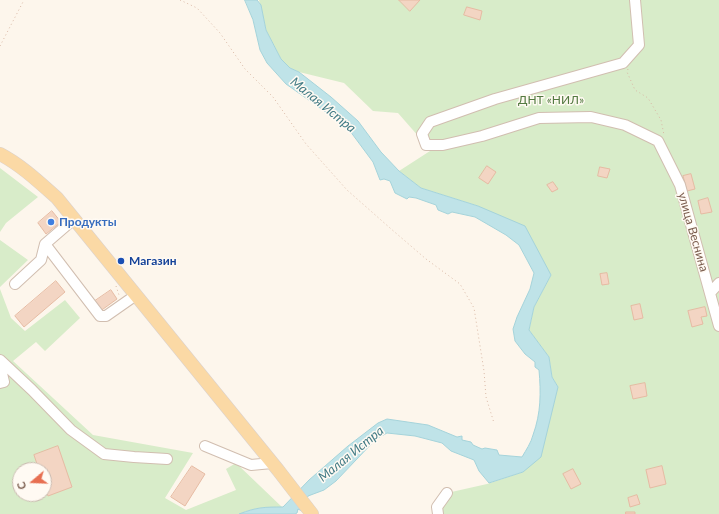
<!DOCTYPE html>
<meta charset="utf-8">
<style>
body{margin:0}
#map{position:relative;width:719px;height:514px;overflow:hidden;background:#fdf6ec;font-family:Lato,sans-serif}
canvas{display:block}
.north{position:absolute;left:12px;top:462px;width:40px;height:40px;box-sizing:border-box;background:#fffaf3;border:1px solid #cabbb1;border-radius:50%;rotate:251deg;font-size:11px;font-weight:700;line-height:16px;text-align:center;color:#7a5c4d}
.north::after{content:'';display:block;margin:auto;width:14px;height:18px;background:#e76f51;clip-path:polygon(50% 0,100% 100%,50% 72%,0 100%)}
</style>
<div id="map">
<canvas width="719" height="514"></canvas>
<div class="north">С</div>
</div>
<script>
const c = document.querySelector('canvas').getContext('2d');
c.lineJoin = 'round';
function fillPath(path, color) { c.fillStyle = color; c.fill(path, 'evenodd'); }
function stroke(path, color, width, dash) { c.strokeStyle = color; c.lineWidth = width; c.lineCap = dash ? 'butt' : 'round'; c.setLineDash(dash || []); c.stroke(path); }
function write(font, color, halo, rows, align = 'center') {
  c.font = font + ' Lato,sans-serif'; c.lineWidth = 3; c.setLineDash([]); c.textBaseline = 'middle'; c.strokeStyle = halo; c.fillStyle = color; for (const [text, x, y, turn = 0] of rows) {
    c.save(); c.translate(x, y); c.rotate((+turn || 0) * Math.PI / 180); c.textAlign = isNaN(turn) ? turn : align; if (halo) c.strokeText(text, 0, 0); c.fillText(text, 0, 0); c.restore();
  }
}
fillPath(new Path2D(`
 M259,0h460v514h-281l9,-21 40,-9 36,-12 35,-85 -6,-10 -3,-20 -20,-27 5,-23 17,-32 -73,-69 -57,-18 -22,-17 31,-20 -4,-6 -28,-32 -25,-2 -29,-28 -45,-11 -9,-4 -9,-9 -15,-29z
 M0,168l38,29 -32,26 -6,9z
 M0,240l28,20 -28,27z
 M0,289l11,29 14,13 40,-31 15,18 -35,33 -9,-9 -23,19 80,74 100,18 -28,45 21,12 50,-20 -10,-21 10,-6 47,45c-18,-1 -26,-1 -44,6h-239zM20,470h24v24h-24z`), '#d8ecc9');
const water = new Path2D(`
 M245,0h12l4,5 5,25 15,29 9,9 9,4 32,25 27,24 23,31 18,19 22,17 57,18 47,20 26,49 -17,32 -5,23 20,27 3,20 6,10 -17,70 -18,15 -34,11 -10,-12 -5,-11 -23,-9 -9,-8 -27,-7 -28,-3 -11,6 -40,42 -12,9 -16,6 -6,15 -4,-2 -1,4 -2,1h-56c18,-7 26,-7 44,-7l26,-27 39,-34 30,-23 9,-4 41,6 29,12 5,-1v4l9,2 2,3 9,4 3,-1 12,2 2,5 23,2c4,-7 9,-14 11,-22 8,-22 8,-42 6,-65l-4,-3v-5l-10,-8 -10,-13 -2,-12 4,-12 13,-28 4,-16 -15,-28 -13,-10 -31,-18 -23,-5 -4,2 -10,-4 -2,-5 -20,-7 -7,-1 -2,2 -12,-6 -5,-12 -6,-2 -4,1 -7,-18 -26,-35 -61,-43 -19,-21 -7,-13 -7,-30z`);
fillPath(water, '#bfe3e8');
stroke(water, '#a5d3da', 1);
const building = new Path2D(`
 M399,0h21l-10,11z
 M467,7l15,4 -2,9 -16,-5z
 M487,166l9,6 -8,12 -9,-6z
 M600,167l10,2 -3,9 -9,-2z
 M691,174l4,15 -8,2 -4,-15z
 M553,182l5,7 -6,3 -5,-7z
 M708,198l4,14 -11,2 -3,-13z
 M52,211l9,11 -15,12 -8,-11z
 M607,273l2,11 -7,1 -2,-11z
 M56,281l9,11 -41,35 -9,-11z
 M111,290l6,9 -18,13 -7,-9z
 M640,304l3,14 -9,2 -3,-14z
 M705,307l2,9 -6,1 2,7 -11,3 -4,-16z
 M645,383l2,13 -14,3 -3,-13z
 M58,446l14,41 -24,9 -4,-12v-14h-5l-5,-15z
 M192,466l13,8 -20,32 -14,-9z
 M662,466l4,18 -16,4 -4,-18z
 M573,469l8,15 -10,5 -8,-15z
 M637,495l3,9 -10,3 -2,-9z
 M626,512h9v2h-9z`);
fillPath(building, '#f3d5c3');
stroke(building, '#e6bba3', 1);
const minor = new Path2D(`
 M635,0l4,45 -16,18 -128,36 -65,23 -8,12 4,11h17l39,-9 57,-18 52,-1 34,8 33,16 22,44 39,141
 M45,244l55,72h6l30,-21
 M15,284l26,-24 4,-16 29,-25
 M710,293l9,-10
 M0,360l32,30 39,40 33,24 30,3 33,2
 M0,365l4,17 -4,1
 M205,446l46,19 21,-2
 M438,514l-1,-7 10,-14`);
const major = new Path2D(`
 M0,154c21,11 39,28 57,44l221,272 34,44`);
stroke(minor, '#d1beb0', 12);
stroke(major, '#dad1cd', 14);
stroke(new Path2D(`
 M180,0l17,8 23,25 25,36 28,28 33,47 41,46 43,38 36,31 34,25 14,24 10,63 2,26 8,26
 M0,46l24,-46
 M628,69l-1,3 8,18 13,8 13,22 3,15
 M116,286l3,9`), '#d9b8a5', 1, [1, 3]);
stroke(minor, '#fff', 10);
stroke(major, '#fbd9a5', 13);
for (const [x, y, r, color] of [
 [51,222,4,"#3f7fe0"],
 [121,261,4,"#1a4fb4"]
]) { const dot = new Path2D(); dot.arc(x, y, r, 0, 2 * Math.PI); c.fillStyle = color; c.fill(dot); stroke(dot, '#fffaf3', 1.5); }
write('12px', '#537a41', '#fffaf3', [
 ["ДНТ «НИЛ»",551,100]
]);
write('bold 12px', '#366cbe', '#fffaf3', [
 ["Продукты",59,222]
], 'left');
write('12px', '#7a5c4d', '#fffaf3', [
 ["улица Веснина",693,232,74]
]);
write('bold 12px', '#164399', '#fffaf3', [
 ["Магазин",129,261]
], 'left');
write('italic 13px', '#437c86', '#fffaf3', [
 ["Малая Истра",323,105,39],
 ["Малая Истра",351,454,-39]
]);
</script>
